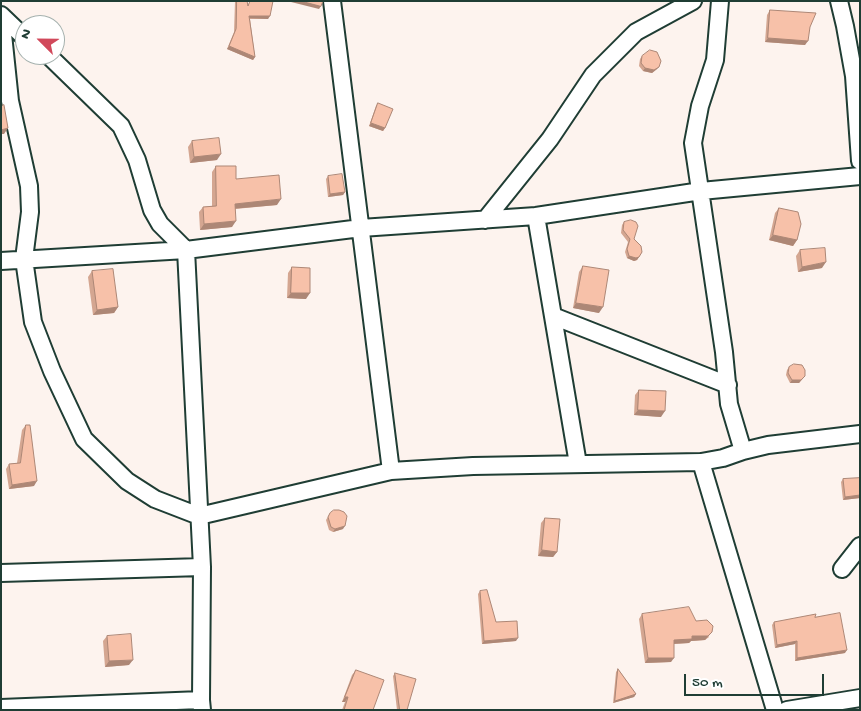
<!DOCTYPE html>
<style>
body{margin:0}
#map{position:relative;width:861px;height:711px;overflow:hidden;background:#fdf3ee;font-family:"Gochi Hand",sans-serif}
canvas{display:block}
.frame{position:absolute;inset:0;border:2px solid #1f3d34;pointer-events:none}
.north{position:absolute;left:15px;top:15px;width:50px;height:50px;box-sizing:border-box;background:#fff;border:1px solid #a5b1ae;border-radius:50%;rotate:293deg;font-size:14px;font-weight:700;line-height:20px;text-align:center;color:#1f3d34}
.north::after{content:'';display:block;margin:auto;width:18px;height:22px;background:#d1495b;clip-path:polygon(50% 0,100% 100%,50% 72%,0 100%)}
.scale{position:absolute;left:684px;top:674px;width:140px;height:22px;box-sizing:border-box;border:2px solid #1f3d34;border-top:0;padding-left:6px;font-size:15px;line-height:18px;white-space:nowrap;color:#1f3d34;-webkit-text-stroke:4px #fff;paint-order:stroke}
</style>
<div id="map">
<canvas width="861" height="711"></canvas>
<div class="frame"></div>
<div class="north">N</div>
<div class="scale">50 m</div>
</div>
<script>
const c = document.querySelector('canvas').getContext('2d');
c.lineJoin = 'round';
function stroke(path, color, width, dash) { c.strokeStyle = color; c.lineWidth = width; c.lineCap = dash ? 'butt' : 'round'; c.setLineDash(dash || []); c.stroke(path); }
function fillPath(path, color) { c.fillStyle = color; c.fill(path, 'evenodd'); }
const minor = new Path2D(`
 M332,1l59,470
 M720,1l-5,59 -15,46 -7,37 31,209 5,52 14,47
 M839,1l6,25 9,50 6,85
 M1,15l9,86 19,85 1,26 -6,47 9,63 19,49 32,68 43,42 28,18 44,17 192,-45 82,-5 228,-4 22,-4 20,-7 25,-6 92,-11
 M1,15l24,23
 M48,55l73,71 16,34 15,50 8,14 26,26 16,317 -1,133 1,10
 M536,216l42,248
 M485,220l65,-81 43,-64 43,-43 57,-31
 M1,261l185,-11 175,-22 175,-12 165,-25 159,-15
 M553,316l175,69
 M701,462l74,248
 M842,569l18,-23
 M1,573l201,-6
 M1,708l200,-8
 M787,710l73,-12`);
stroke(minor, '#1f3d34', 20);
stroke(minor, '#fff', 16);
fillPath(new Path2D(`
 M235,1h12l1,4 2,-4h23l-5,18h-18l5,38 -2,3 -26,-11 7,-17z
 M770,10l40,17 -5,18 -40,-3 2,-27z
 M642,56l15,13 -5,4 -9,-2 -4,-5 1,-7z
 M378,103l7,25 -2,3 -14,-5 7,-20z
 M192,141l25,19 -27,3 -2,-16z
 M216,166l20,13 41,26 -42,4 -3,18 -32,3 -1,-18 4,-5 9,-1v-34z
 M328,176l17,16 -2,3 -15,2 -2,-18z
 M779,208l18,32 -4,6 -24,-6 6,-27z
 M624,222l18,30 -5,8 -3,1 -7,-3 -2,-6 3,-10 -7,-9 1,-8z
 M800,250l22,18 -24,4 -2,-16z
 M583,266l16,47 -26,-5 6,-36z
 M292,267l14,32 -19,-1 1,-25z
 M92,271l26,36 -4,6 -21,2 -5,-38z
 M789,367l16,9 -6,7h-9l-4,-8 1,-5z
 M639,390l22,27 -27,-2 1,-20z
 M26,425l8,61 -25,3 -3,-20 3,-5 8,-1 5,-33z
 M860,478v20l-17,2 -2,-18 2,-3z
 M330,513l13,16 -10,3 -4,-2 -3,-10z
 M545,518l12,34 -4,5 -15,-1 3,-33z
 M480,591l16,31 20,19 -34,3 -4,-50z
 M642,614l54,7 13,16 -4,3 -14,1 -2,2 -15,1 -3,18 -26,1 -6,-44z
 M815,617l30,36 -50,8v-17l-20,4 -3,-23 2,-3z
 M107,636l22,29 -24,2 -2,-26z
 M618,669l18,25 -2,3 -21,6 3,-31z
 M356,670l17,40h-31l3,-8h-3l10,-27z
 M395,673l12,37h-10l-4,-34z`), '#d4a691');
fillPath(new Path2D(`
 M287,1h14l20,5 -2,3z
 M249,16h21l-2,3 -21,-1z
 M768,38l40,3 -3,4 -40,-3z
 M229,46l26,11 -2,3 -26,-11z
 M659,67l-2,2 -5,4 -9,-2 2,-3z
 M371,123l14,5 -2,3 -14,-5z
 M8,128l-4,6h-3v-4z
 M221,154l-4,6 -27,3 4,-6z
 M345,192l-2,3 -15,2 2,-3z
 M281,199l-4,6 -46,4 4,-5z
 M236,221l-4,6 -32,3 4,-6z
 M773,235l24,5 -4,6 -24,-6z
 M629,256l10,1 -2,3 -3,1 -7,-3z
 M826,262l-4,6 -24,4 4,-5z
 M291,293h19l-4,6 -19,-1z
 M576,303l27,4 -4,6 -26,-5z
 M118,307l-4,6 -21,2 4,-5z
 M805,376l-6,7h-9l2,-3z
 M638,410l27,1 -4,6 -27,-2z
 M37,481l-3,5 -25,3 3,-4z
 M860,495v3l-17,2 2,-3z
 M345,526l-2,3 -10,3 2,-3z
 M542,550l15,2 -4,5 -15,-1z
 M712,632l-7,8 -14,1 -2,2 -18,1 3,-4z
 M518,638l-2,3 -34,3 2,-3z
 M797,641l-2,3 -20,4 2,-3z
 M847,650l-2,3 -50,8 2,-3z
 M648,658h26l-3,4 -26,1z
 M133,660l-4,5 -24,2 4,-6z
 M636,694l-2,3 -21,6 2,-2z
 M345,697h3l-3,5h-3z`), '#ad8776');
const building = new Path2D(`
 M237,1h10l1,5 2,-5h23l-3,15h-21l6,41 -26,-11 7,-17z
 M301,1h22l-2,5z
 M770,10l46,3 -6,14 -2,14 -40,-3z
 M650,50l7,2 4,9 -2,6 -5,3 -9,-2 -4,-5 1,-7z
 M378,103l15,6 -8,19 -14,-5z
 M4,105l4,23 -7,2v-24z
 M219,138l2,16 -27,3 -2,-16z
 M216,166h20v13l43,-4 2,24 -46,5 1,17 -32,3 -1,-17 13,-1z
 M342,174l3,18 -15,2 -2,-18z
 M779,208l19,4 3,12 -4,16 -24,-5z
 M631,220l5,2 2,4 -4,13 7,7 1,6 -3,5 -3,1 -7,-2 -2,-7 3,-10 -7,-9 1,-8z
 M825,248l1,14 -24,5 -2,-17z
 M583,266l26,4 -6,37 -27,-4z
 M292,267l18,1v25h-19z
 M113,269l5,38 -21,3 -5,-39z
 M794,364l8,1 3,5v6l-4,4h-9l-4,-7 1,-6z
 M639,390l27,1 -1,20 -27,-1z
 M26,425h4l7,56 -25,4 -3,-21 11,-1z
 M860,478v17l-15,2 -2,-18z
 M334,510h5l5,2 3,4 -2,10 -10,3 -4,-2 -3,-10 2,-4z
 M545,518l15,1 -3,33 -15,-2z
 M487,590l9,32 21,-1 1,17 -34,3 -4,-50z
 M689,607l7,14 11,-1 6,6 -1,6 -4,4h-16v3l-18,1v18h-26l-6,-44z
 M840,613l7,37 -50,8v-17l-20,4 -3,-23 42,-8 -1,3z
 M131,634l2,26 -24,1 -2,-25z
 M618,669l18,25 -21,7z
 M356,670l28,10 -11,30h-29l4,-13h-3z
 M395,673l21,6 -9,31h-7z`);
fillPath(building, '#f7c1a9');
stroke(building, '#ad8776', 1);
</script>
